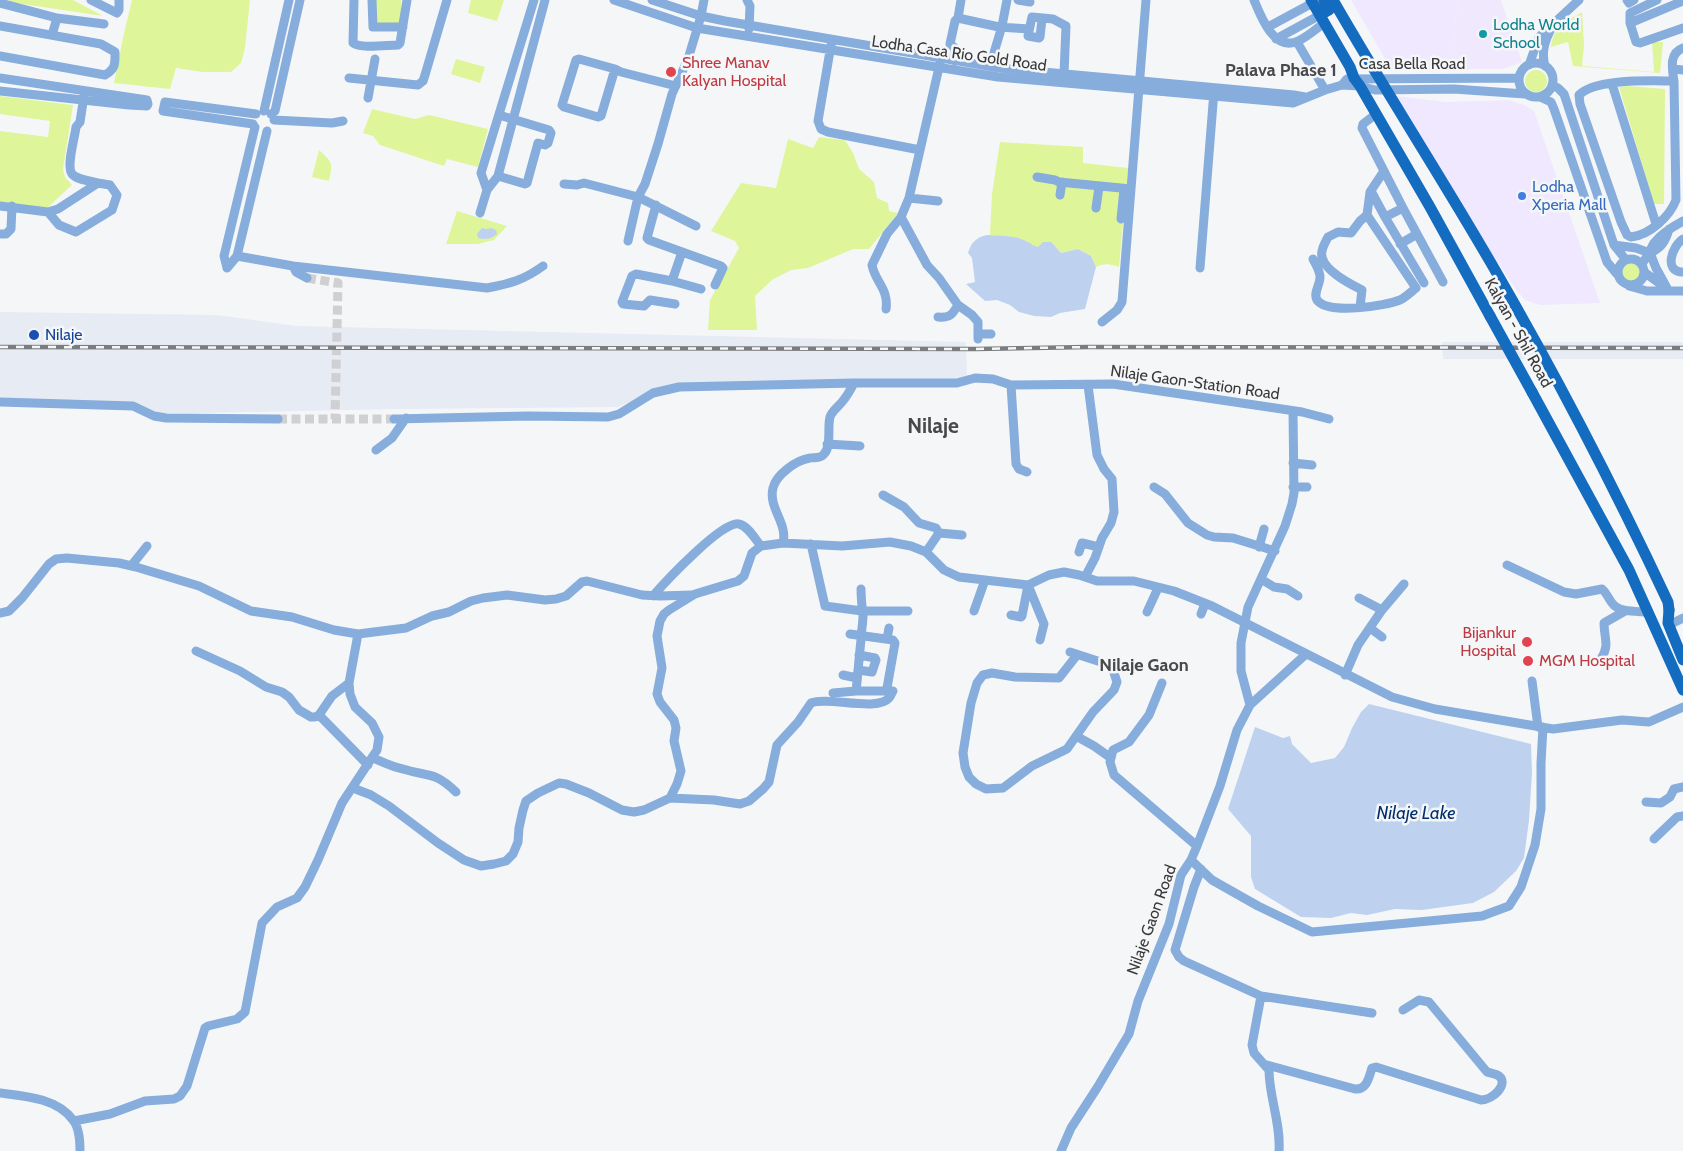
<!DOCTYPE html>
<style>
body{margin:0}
canvas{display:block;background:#f5f6f8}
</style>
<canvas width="1683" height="1151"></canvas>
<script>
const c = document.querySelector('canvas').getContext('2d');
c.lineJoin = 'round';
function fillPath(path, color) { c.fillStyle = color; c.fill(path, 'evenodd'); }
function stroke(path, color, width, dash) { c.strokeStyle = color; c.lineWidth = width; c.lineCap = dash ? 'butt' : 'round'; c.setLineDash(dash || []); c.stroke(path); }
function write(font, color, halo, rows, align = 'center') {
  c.font = font + ' Cabin,sans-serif'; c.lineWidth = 5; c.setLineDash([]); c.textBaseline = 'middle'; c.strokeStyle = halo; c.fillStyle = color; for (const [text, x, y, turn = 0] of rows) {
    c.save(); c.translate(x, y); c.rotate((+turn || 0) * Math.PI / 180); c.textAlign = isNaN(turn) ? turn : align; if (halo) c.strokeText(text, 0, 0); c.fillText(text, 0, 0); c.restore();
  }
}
fillPath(new Path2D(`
 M1351,0h106l-5,71 -61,-2z
 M1386,95l61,7 62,-2 15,5 10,6 66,192 -60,2 -15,-5 -10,-12z`), '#efe8fe');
fillPath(new Path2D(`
 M0,312l217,3 79,11 670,16 1,37 -294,5 -55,23 -221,2 -241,5 -22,-11 -134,-4z
 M1442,342h241v17h-240z`), '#e6ebf4');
fillPath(new Path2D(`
 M1457,0h44l21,62 -19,7h-31l-20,2z`), '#f0e8fd');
fillPath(new Path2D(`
 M9,0h64l30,16 -94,-14z
 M132,0h118l-5,48 -4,15 -10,9h-28l-27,-4 -6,21 -56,-6 10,-50z
 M373,0h28v25l-28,1z
 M471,0h33l-7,21 -29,-8z
 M1582,12l2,33 -2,21 72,6 -2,-30h11l-3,31 -87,-7 -5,-24 -17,5c3,-22 13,-24 31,-35z
 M456,59l29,8 -5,16 -29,-9z
 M1525 81a11 11 0 1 1 22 0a11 11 0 1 1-22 0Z
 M1628,86l37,3 -1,115h-10l-35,-117z
 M0,96l73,9 -10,64 2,8 7,8 -25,23 -47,-6v-71l48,6 2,-16 -50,-7z
 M372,109l43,10 14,-4 59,14 -10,38 -31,-8 -3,7 -64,-21 -7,-9 -10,-3z
 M819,137l26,3 8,13 6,16 15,13 3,16 11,5 1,8 9,2 -29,36h-16l-45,19 -17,2 -19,10 -17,16 2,34h-49l2,-30 29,-52 -4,-7 -24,-10 30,-48 35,5 12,-49 25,9z
 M1000,142l83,5v16l45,5 -9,99c-9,-3 -14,-4 -23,0l-5,-11 -13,-7 -17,4 -11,-11c-4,2 -10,6 -14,5 -4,-1 -7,-5 -10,-6 -11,-5 -24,-5 -36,-6l2,-41z
 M319,150c14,13 14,13 10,31l-17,-4z
 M457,211l50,15 -13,14 -16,4h-32z
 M1620 273a10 10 0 1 1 20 0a10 10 0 1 1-20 0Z`), '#dff59a');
fillPath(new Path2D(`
 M482,228l4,1 6,-1 4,2 1,4c-6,5 -11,6 -19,4l-1,-4z
 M987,235c13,1 29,0 41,7 4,2 5,4 10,5l5,-5h8l10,11 17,-4 13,7 5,11 -11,42 -25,4 -9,4 -17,-1 -15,-4 -9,-7 -13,-5 -12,1 -19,-17 9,-2 -3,-24 -4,-5c3,-11 9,-16 19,-18z
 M1369,704l162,40 1,29 -3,47 -5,38 -8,13 -22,21 -21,11 -51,7 -27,-1 -28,6 -16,-2 -20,5 -30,-1 -46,-28 -4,-12v-41l-23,-27 27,-82 28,11 7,-2 2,8 19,19 24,-5 9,-11 8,-19 9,-16z`), '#bed2f0');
stroke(new Path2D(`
 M307,278l31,5 -3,136
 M278,419h116`), '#d0d0d2', 9, [9, 4.5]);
stroke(new Path2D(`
 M91,0l26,13 2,-3v-10
 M354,0l-1,43c8,6 34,2 45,2l2,-2 7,-43
 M372,0l1,27h30
 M534,0l-53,173 6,17 11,-14 47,-176
 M614,0l83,28 301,49 295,26 32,-13 17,-5 18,1 15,4 79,-1 71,5
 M652,0l49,16 24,5 275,47 294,27 11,2
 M747,0l3,6 -1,23
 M961,0l-3,18 41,9 30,2
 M1018,0l12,2
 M1254,0c7,17 20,52 44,41 9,-4 18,-12 26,-18
 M1627,0l2,3 5,-3
 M1657,0l-27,13v10l6,19 4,1 43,-15
 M0,3l57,15
 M1042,19l-2,18 -1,1 -11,-2 4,-19 21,2 13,7 -2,48
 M1630,23l53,-22
 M0,26l101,18 14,8c0,11 1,17 -10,23l-105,-19
 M1268,27l50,-27
 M52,35l5,-17 47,6
 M1276,39l44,-24
 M1297,42l28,48
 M831,45l-13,76 3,8 7,3 92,18
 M955,61v-13l-5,-4 5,-23 3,-3
 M940,63l-31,135 -8,19 26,48 12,13 19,27 14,10 6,7v17
 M1519 80a17 17 0 1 1 34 0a17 17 0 1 1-34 0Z
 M1529,65l10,-28 40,-37
 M990,66l12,-40 5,-26
 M1545,66c-4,-14 0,-26 7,-39
 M615,69l-14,47 -3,1 -34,-10 -2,-2 14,-45 3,-1 36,10 6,3 55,14
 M1673,69l10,1
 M0,78l147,22 1,4 -1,2 -18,-1 -129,-14
 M349,78l69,7 5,-4 2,-6 22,-75
 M1674,81c-23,0 -78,-3 -95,14l1,9 41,118 6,13 4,2c19,-2 39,-21 45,-37l-2,-119c-2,-13 -5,-28 9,-33
 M1612,84l44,140
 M1342,85l5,-6 172,-1
 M1552,85l6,3 6,6 50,151 12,15
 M1540,97l11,5 3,7 53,153 10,12
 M368,98l7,-39
 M264,111l25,-111
 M271,114l4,-3 25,-111
 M1376,114l-13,10 -1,4 41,80 40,74
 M274,120l58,3 11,-2
 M253,124l-90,-13 2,-9 91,12
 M498,176l27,8 2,-1 11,-40 7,2 3,-2 3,-10 -2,-3 -50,-15
 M1037,177l18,3 4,2 72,7
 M564,184l13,1 7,-2 54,14 58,29
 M1371,191l14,26 18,-9
 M1060,195l2,-13
 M909,198l29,3
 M656,205l-9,33 2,2 72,26 2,2 -8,17
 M0,206l48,6 10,-3 40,-26c-7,-2 -21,-3 -26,-9 -6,-8 3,-37 4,-47l4,-5 4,-26
 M1096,208l3,-21
 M48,212l11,13 17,7 36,-22 5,-15 -7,-10 -12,-2
 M480,213l7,-23
 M1367,215l3,-23 14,-21
 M1385,217l39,66
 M1121,219l3,-30
 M0,234h6l5,-5 1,-23
 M1683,239c-11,7 -20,33 0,33
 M628,241l10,-44 7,-13 13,-40 14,-50 16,-35 13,-43 3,-16
 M1400,244l17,-10
 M1614,245l22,3 14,5c11,-5 16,-12 19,-24
 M1650,253l6,15 12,22
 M237,256l56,10 194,22c22,-4 37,-8 56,-22
 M1618 272a13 13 0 1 1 26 0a13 13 0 1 1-26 0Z
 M1313,259c3,6 7,12 7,18 0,8 -7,16 -3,23 11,15 68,6 83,0 6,-3 11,-8 16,-12l-49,-73
 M1642,264c5,-7 8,-14 12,-21 8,-10 18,-16 29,-22
 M293,266l3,6 11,6
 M227,268l-3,-12 31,-129
 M227,268l10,-12 30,-125
 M1200,268l14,-177
 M1644,272l22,16
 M672,281l29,8
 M1629,286l18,5h36
 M675,304l-25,-4 -6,6 -21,-2 -1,-2 10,-26 4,-2 36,7 10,-29
 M1360,307l2,-17c-12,-6 -44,-22 -40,-39 1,-5 4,-10 6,-14l10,-5 13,1 9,-12 7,-6
 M886,309c3,-20 -11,-27 -14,-44l15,-31 14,-17
 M938,317c12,1 14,-2 20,-12
 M1102,322l15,-12 5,-8 24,-302
 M978,334h13
 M1011,385l5,79 3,5 8,3
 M0,402l133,4 21,10 12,2 112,1
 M394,419l134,-3 80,1 11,-3 34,-21 26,-6 175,-4h103l18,-5 18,1 18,6 102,-1 189,28 27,7
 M827,444l33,2
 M376,450l16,-12 14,-20
 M1293,463l19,2
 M1154,487l11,7 23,29 19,12 7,2 19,1 42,13
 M1293,487h14
 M883,495l21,12 15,16 17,5 3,5
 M783,543c5,-20 -15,-35 -10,-55 3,-13 23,-28 37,-30 4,-1 11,1 14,-4 8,-8 3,-26 6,-37 2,-6 8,-10 12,-15 5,-6 9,-13 12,-19
 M811,544l14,62 37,5h46
 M1259,547l5,-18
 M926,552l13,-19 23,2
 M1079,552l3,-9 17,4
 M1507,565l57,27 12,2 26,-5c5,4 6,9 10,14 7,10 25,8 36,9
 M131,566l16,-20
 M1085,577l10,-19 7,-20 9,-15 3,-11 -2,-33 -8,-10 -7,-14 -9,-70
 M1261,579l13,8 13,2 11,7
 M1028,585l16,39 -4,16
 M653,596c12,-14 71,-77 86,-72 9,2 16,15 22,22
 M1359,598l23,12
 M974,611l11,-31
 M1147,612l11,-24
 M0,613l9,-2 13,-13 27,-34 7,-5 11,-1 52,5 17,4 63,19 52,25 41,6 42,13 24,4 48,-6 26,-12 17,-4 22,-11 12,-3 24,-3 38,5 11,-1 10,-3 16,-14 5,-1 55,14 18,1 32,-1
 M1201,614l4,-10
 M1011,615l10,2 1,-1 6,-31
 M1669,625l14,-7
 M1370,628l12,9
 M850,634l43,6 2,3 -8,45 -2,3h-29c2,-17 3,-34 5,-51 0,-8 2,-16 2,-24 -1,-9 -2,-18 -2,-27
 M887,639l2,-11
 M196,651l44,20 26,16 16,5 7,5 10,13 12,7h4l4,-2 13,-19 17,-13
 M1070,652l37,12 6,6 4,12 -3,8 -21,22 -26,37 -35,17 -29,22 -17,1 -10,-5 -7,-7 -4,-10 -2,-14 8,-50 6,-20 6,-8 9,-2 23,4 44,1 18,-23
 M1601,659c9,-14 3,-21 3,-36l21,-12
 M858,670l14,2 4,-12 -1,-2 -16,-3
 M843,675l14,3
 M1345,675l13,-30 24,-35 22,-26
 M1532,681l6,46
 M1162,683l-13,32 -20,27 -16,8 -3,12 4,13 83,71
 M833,693l23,-2
 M1250,705l-9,-34v-28l7,-36 37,-81 7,-22 2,-11 -1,-82
 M319,715l49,50
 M1076,736l18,10 17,12
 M373,758c10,4 19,9 30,11 26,8 31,2 53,23
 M353,788l18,7 18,11 49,37 26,17 17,6 13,-2 12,-3 7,-7 5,-12 1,-14 4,-18 3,-9 12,-8 21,-10 7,1 23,9 33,17 12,2 10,-2 26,-12 44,2 26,4 9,-3 14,-12 6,-7 8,-37 21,-23 13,-19c17,-7 66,9 78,-5 2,-2 2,-4 4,-7
 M670,798l7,-14 4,-13 -7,-30 2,-13 -2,-8 -14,-18 -3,-8 5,-26 -5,-32 3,-15 4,-7 5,-4 26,-16 43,-13 6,-5 8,-23 9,-7 22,-3 59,3 48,-4 21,4 15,6 18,18 15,7 69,8 21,-10 15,-3 15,3 18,6h37l40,10 38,15 180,91 43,12 118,20 69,-9 27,2 34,-15
 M1646,802l15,1 9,-6 4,-8 9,-2
 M1654,839l23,-22 6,-1
 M1191,860l21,20 46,26 54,26 170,-16 27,-10 12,-19 14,-42 6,-36v-46l2,-36
 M1201,869l-7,18 -19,63 4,7 5,4 77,35 111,17
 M1261,996l-9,49 2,8 15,17c0,27 12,53 10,81
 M1267,1065l88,24c12,1 14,-12 17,-21l4,-1 105,33c12,0 28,-16 18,-24 -3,-2 -9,-3 -12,-4l-58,-70 -10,-2 -16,10
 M0,1093c25,3 57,5 73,27 6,7 7,22 7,31
 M74,1121l36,-7 35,-13 29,-2 6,-3 7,-10 18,-58 3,-2 29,-7 8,-7 17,-89 15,-16 20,-9 8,-11 13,-27 24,-57 35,-53 2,-13 -7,-14 -17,-16 -5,-13 -1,-11 9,-49
 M1061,1151l10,-23 26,-40 32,-54 9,-33 31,-77 12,-49 10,-15 6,-14 23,-60 17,-56 13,-25 55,-50`), '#86addc', 9);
stroke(new Path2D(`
 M1311,0l39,67 4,11 6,8 70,121 60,109
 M1320,15l9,-5 -5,-10
 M1532,392l97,178 54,120
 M1669,610l-1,13 15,37`), '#136cbf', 11);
const rail = new Path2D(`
 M0,347l976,2 112,-2 595,1`);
stroke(rail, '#7b7c7d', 4.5);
stroke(rail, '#f5f6f8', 2.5, [8]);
stroke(new Path2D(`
 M1333,0c51,89 107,175 158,263 64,110 123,224 177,339l1,8
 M1490,316l42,76`), '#136cbf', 11);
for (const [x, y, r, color] of [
 [1483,34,5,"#0f9aa8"],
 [671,72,6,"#e0444e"],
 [1522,196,5,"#3f7fe0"],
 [34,335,6,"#1a4fb4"],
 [1527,642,6,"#e0444e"],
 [1528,661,6,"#e0444e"]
]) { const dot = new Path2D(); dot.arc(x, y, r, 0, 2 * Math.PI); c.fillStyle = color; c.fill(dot); stroke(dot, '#f5f6f8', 2); }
write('16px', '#0d838f', '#f5f6f8', [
 ["Lodha World",1493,25],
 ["School",1493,43]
], 'left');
write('16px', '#3a3a3b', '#f5f6f8', [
 ["Lodha Casa Rio Gold Road",959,54,8],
 ["Casa Bella Road",1412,64],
 ["Kalyan - Shil Road",1518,333,61],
 ["Nilaje Gaon-Station Road",1195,383,8],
 ["Nilaje Gaon Road",1152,920,-70]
]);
write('16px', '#be3a42', '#f5f6f8', [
 ["Shree Manav",682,63],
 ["Kalyan Hospital",682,81],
 ["Bijankur",1516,633,"right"],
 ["Hospital",1516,651,"right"],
 ["MGM Hospital",1539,661]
], 'left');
write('16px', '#366cbe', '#f5f6f8', [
 ["Lodha",1532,187],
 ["Xperia Mall",1532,205]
], 'left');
write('16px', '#164399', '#f5f6f8', [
 ["Nilaje",45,335]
], 'left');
write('bold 18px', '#48494b', '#f5f6f8', [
 ["Palava Phase 1",1281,71],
 ["Nilaje Gaon",1144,666]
]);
write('italic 18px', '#02306f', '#f5f6f8', [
 ["Nilaje Lake",1416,814]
]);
write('bold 21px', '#48494b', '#f5f6f8', [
 ["Nilaje",933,427]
]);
</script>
